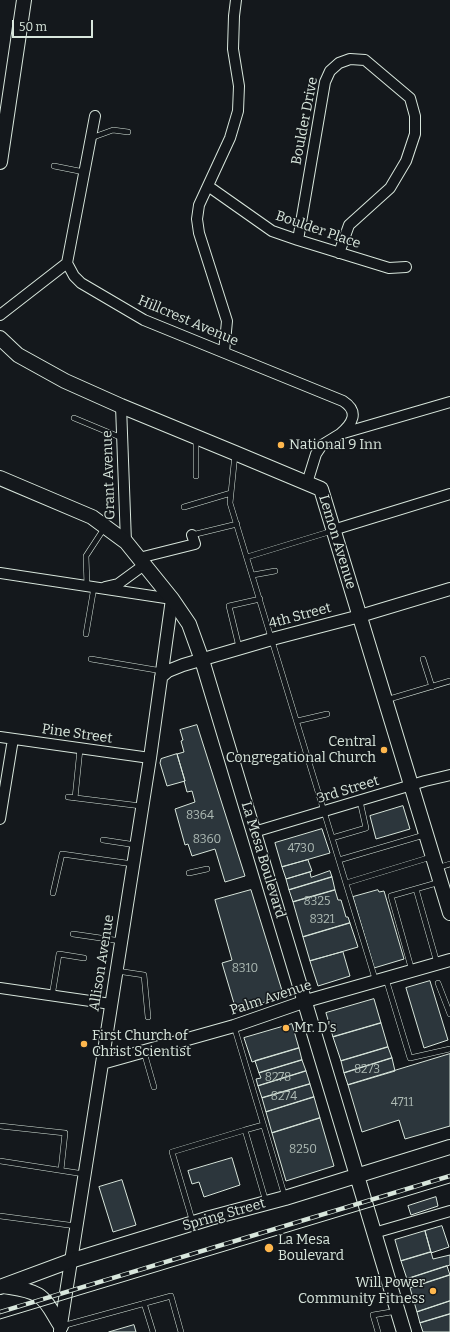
<!DOCTYPE html>
<style>
body{margin:0}
#map{position:relative;width:450px;height:1332px;overflow:hidden;background:#14181c;font-family:Bitter,serif}
canvas{display:block}
.scale{position:absolute;left:12px;top:20px;width:81px;height:18px;box-sizing:border-box;border:2px solid #d8e6dc;border-top:0;padding-left:5px;font-size:12px;line-height:14px;white-space:nowrap;color:#d8e6dc;-webkit-text-stroke:3px #14181c;paint-order:stroke}
</style>
<div id="map">
<canvas width="450" height="1332"></canvas>
<div class="scale">50 m</div>
</div>
<script>
const c = document.querySelector('canvas').getContext('2d');
c.lineJoin = 'round';
function fillPath(path, color) { c.fillStyle = color; c.fill(path, 'evenodd'); }
function stroke(path, color, width, dash) { c.strokeStyle = color; c.lineWidth = width; c.lineCap = dash ? 'butt' : 'round'; c.setLineDash(dash || []); c.stroke(path); }
function write(font, color, halo, rows, align = 'center') {
  c.font = font + ' Bitter,serif'; c.lineWidth = 3; c.setLineDash([]); c.textBaseline = 'middle'; c.strokeStyle = halo; c.fillStyle = color; for (const [text, x, y, turn = 0] of rows) {
    c.save(); c.translate(x, y); c.rotate((+turn || 0) * Math.PI / 180); c.textAlign = isNaN(turn) ? turn : align; if (halo) c.strokeText(text, 0, 0); c.fillText(text, 0, 0); c.restore();
  }
}
const building = new Path2D(`
 M197,725l48,151 -20,6 -10,-33 -23,7 -4,-12 -3,1 -10,-36 20,-7 -3,-11 -5,1 -3,-11h1l-8,-27 7,-2 -3,-11 2,-1 -3,-10z
 M177,754l8,27 -18,5 -7,-23 1,-4z
 M403,806l7,23 -34,10 -6,-23z
 M322,829l8,24 -48,14 -7,-24z
 M308,860l4,11 -26,8 -4,-12z
 M330,871l2,6 -43,13 -3,-11 24,-7 1,5z
 M332,877l3,13 -42,12 -4,-12z
 M251,890l33,107 -48,13 -14,-47 10,-3 -17,-60z
 M335,890l3,10h3l5,17h2l2,6 -47,14 -10,-35z
 M378,890l1,2 5,-1 20,68 -30,9 -21,-71z
 M350,923l8,24 -48,14 -7,-24z
 M343,952l7,24 -32,10 -8,-25z
 M430,981l18,59 -24,8 -18,-60z
 M374,999l7,24 -48,14 -7,-24z
 M381,1023l7,24 -47,14 -8,-24z
 M292,1024l7,24 -47,14 -8,-24z
 M388,1047l4,11 -48,15 -3,-12z
 M299,1048l3,12 -43,13 -4,-12z
 M450,1054v72l-45,13 -6,-19 -37,12 -14,-47z
 M392,1058l3,13 -47,14 -4,-12z
 M302,1060l4,11 -48,15 -2,-7 5,-1 -2,-5z
 M306,1071l4,13 -48,14 -4,-12z
 M310,1084l4,13 -48,15 -4,-14z
 M314,1097l6,21 -48,15 -6,-21z
 M320,1118l14,48 -48,15 -14,-48z
 M232,1158l8,27 -36,12 -5,-15 -7,2 -4,-13z
 M122,1180l14,45 -23,7 -14,-45z
 M436,1197l2,9 -27,9 -3,-9z
 M442,1226l7,21 -18,6 -6,-22z
 M425,1231l6,21 -30,9 -6,-21z
 M431,1252l2,7 17,-4v10l-43,14 -6,-18z
 M447,1266l3,9 -40,13 -3,-9z
 M450,1275v26l-33,11 -7,-24z
 M450,1301v13l-30,9 -3,-11z
 M450,1314v18h-27l-3,-9z
 M134,1325l2,7h-27z`);
fillPath(building, '#2c363c');
stroke(building, '#d8e6dc', 1);
const service = new Path2D(`
 M91,138l22,-8 15,2
 M54,166l30,6
 M74,418l48,20
 M235,454l-5,49 146,479
 M196,476v-38
 M184,507l47,-14
 M192,535l45,-11
 M247,557l85,-26
 M253,575l22,-4
 M87,586l-1,-30 19,-29
 M86,634l8,-47
 M239,647l-10,-41 31,-7
 M91,659l71,12
 M423,659l9,28
 M386,700l64,-19
 M297,721l30,-7
 M68,797l73,9
 M75,798l5,-49
 M332,838l34,-10 -6,-27
 M103,840l33,5
 M339,860l85,-25
 M437,868l13,-4
 M189,873l18,-4
 M346,883l85,-26
 M416,889l21,74
 M53,893l9,-39 71,10
 M73,934l48,7
 M117,971l27,4 4,42
 M412,971l-21,-75 49,-14
 M386,979l24,79 40,-9
 M438,983l12,31
 M52,996l7,-42 25,4
 M234,1026l51,171
 M144,1052l10,35
 M0,1126l65,7 -4,37
 M245,1130l18,-5
 M0,1161l84,13
 M0,1216l76,10
 M193,1223l-21,-71 73,-22 21,72
 M144,1303l9,29
 M62,1326l109,-30 10,36
 M378,1332l-5,-17 24,-4`);
const minor = new Path2D(`
 M95,116l-28,147 7,13 7,7 63,37 199,81c17,11 9,23 -3,33
 M208,186l64,45 26,9 91,28 17,-1
 M298,240l27,-158 5,-11 9,-8 11,-4 15,1 45,38 5,18v18l-9,27 -16,27 -41,37 -10,28
 M0,315l67,-52
 M224,352l3,-31 -28,-88 -2,-14 2,-14 31,-67 8,-27 1,-25 -6,-37 1,-33 2,-16
 M121,406l5,136
 M307,483l9,-29 6,-9 18,-11 110,-32
 M333,530l117,-36
 M139,558l56,-14 -3,-9
 M0,573l172,26
 M105,587l13,-3 26,-19
 M0,737l150,21
 M0,819l13,-80
 M254,832l171,-51 25,-6
 M0,988l111,16
 M374,1233l76,-22`);
const tertiary = new Path2D(`
 M161,677l7,-6 15,-6 89,-26 88,-23 90,-27
 M102,1063l132,-37 72,-25 144,-41
 M60,1331l90,-573 22,-159`);
const secondary = new Path2D(`
 M0,162l24,-162
 M0,338l18,17 47,26 56,25 114,47 86,36 129,424
 M0,478l92,39 34,25 46,57 17,25 13,36 202,672
 M3,1286c11,2 25,3 35,9 10,6 16,21 23,31
 M0,1287l70,-26 140,-43 75,-20 165,-51`);
stroke(service, '#d8e6dc', 6);
stroke(minor, '#d8e6dc', 12);
stroke(tertiary, '#d8e6dc', 14);
stroke(secondary, '#d8e6dc', 16);
stroke(service, '#14181c', 5);
stroke(minor, '#14181c', 10);
stroke(tertiary, '#14181c', 12);
stroke(secondary, '#14181c', 14);
stroke(new Path2D(`
 M0,1319l450,-136`), '#d8e6dc', 1);
const rail = new Path2D(`
 M0,1312l450,-136`);
stroke(rail, '#d8e6dc', 4.5);
stroke(rail, '#14181c', 3, [9]);
for (const [x, y, r, color] of [
 [281,445,4,"#ffb74d"],
 [384,750,4,"#ffb74d"],
 [286,1028,4,"#ffb74d"],
 [84,1044,4,"#ffb74d"],
 [269,1248,5,"#ffb74d"],
 [433,1291,4,"#ffb74d"]
]) { const dot = new Path2D(); dot.arc(x, y, r, 0, 2 * Math.PI); c.fillStyle = color; c.fill(dot); stroke(dot, '#14181c', 1.5); }
write('12px', '#adbab4', null, [
 ["8364",200,816],
 ["8360",207,840],
 ["4730",301,849],
 ["8325",317,902],
 ["8321",322,920],
 ["8310",245,969],
 ["8273",367,1070],
 ["8278",278,1078],
 ["8274",284,1097],
 ["4711",402,1103],
 ["8250",303,1150]
]);
write('14px', '#d8e6dc', '#14181c', [
 ["Boulder Drive",305,121,-79],
 ["Boulder Place",318,230,19],
 ["Hillcrest Avenue",188,321,23],
 ["Grant Avenue",109,475,-92],
 ["Lemon Avenue",337,542,73],
 ["4th Street",300,616,-15],
 ["Pine Street",77,734,8],
 ["3rd Street",348,790,-17],
 ["La Mesa Boulevard",263,860,73],
 ["Allison Avenue",102,963,-81],
 ["Palm Avenue",271,998,-18],
 ["Spring Street",224,1215,-16]
]);
write('14px', '#d8e6dc', '#14181c', [
 ["National 9 Inn",289,445],
 ["Central",376,742,"right"],
 ["Congregational Church",376,758,"right"],
 ["Mr. D's",294,1028],
 ["First Church of",92,1036],
 ["Christ Scientist",92,1052],
 ["La Mesa",278,1240],
 ["Boulevard",278,1256],
 ["Will Power",425,1283,"right"],
 ["Community Fitness",425,1299,"right"]
], 'left');
</script>
